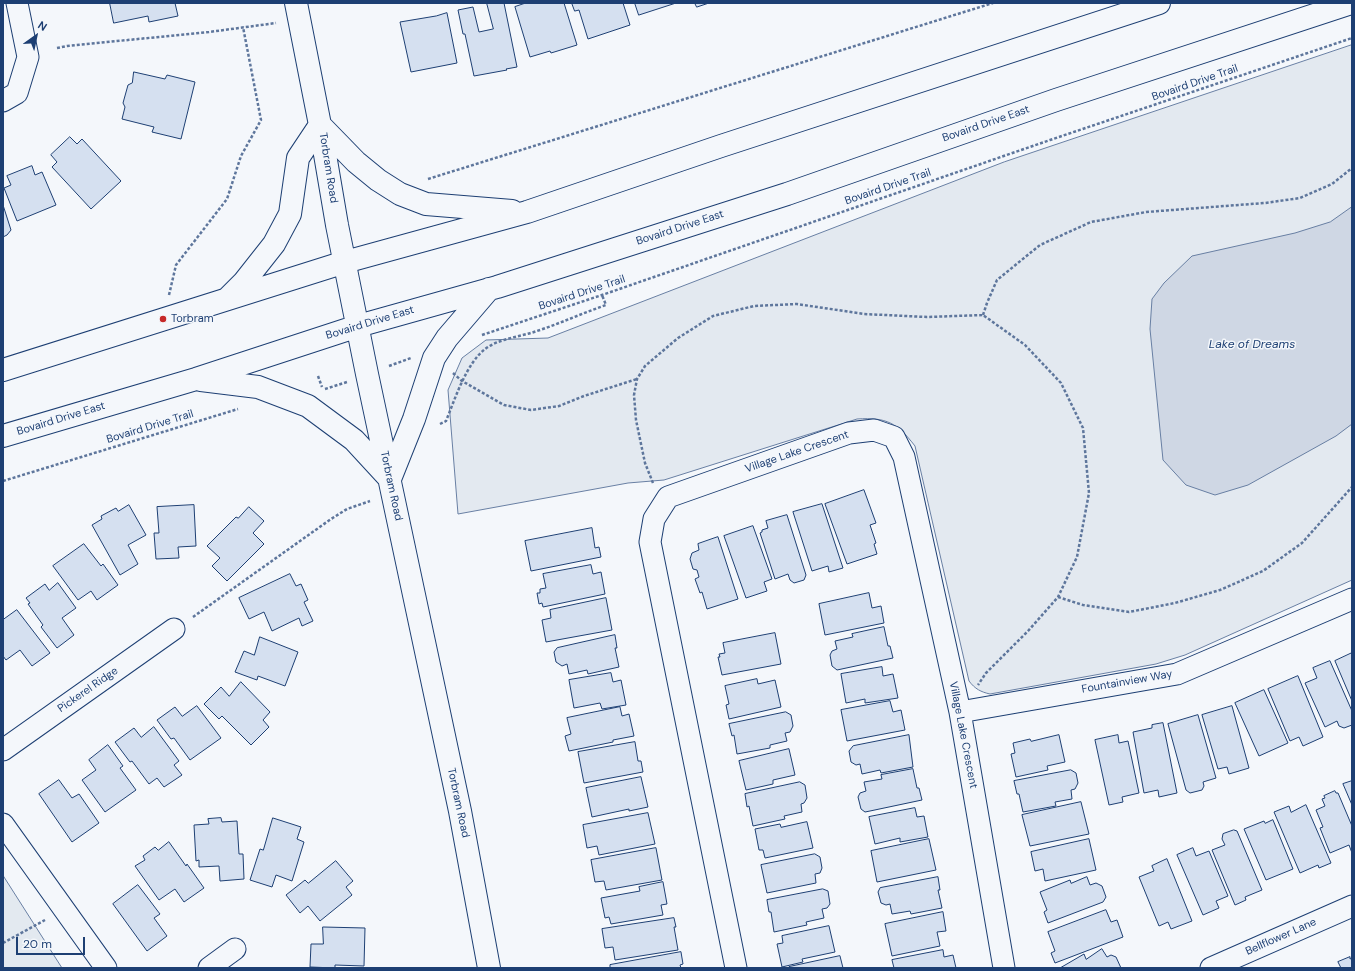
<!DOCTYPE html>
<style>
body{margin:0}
#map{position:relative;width:1355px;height:971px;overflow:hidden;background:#f4f7fb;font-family:"DM Sans",sans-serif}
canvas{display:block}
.frame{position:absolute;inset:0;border:4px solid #1d3f73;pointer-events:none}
.north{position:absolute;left:16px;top:16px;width:40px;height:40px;-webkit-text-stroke:3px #f4f7fb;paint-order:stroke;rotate:33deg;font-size:11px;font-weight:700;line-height:16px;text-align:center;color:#1d3f73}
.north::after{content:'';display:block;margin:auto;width:14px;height:18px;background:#1d3f73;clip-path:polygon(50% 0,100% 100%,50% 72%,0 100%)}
.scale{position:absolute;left:16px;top:937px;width:69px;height:18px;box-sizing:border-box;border:2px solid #1d3f73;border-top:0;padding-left:5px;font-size:12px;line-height:14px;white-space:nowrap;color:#1d3f73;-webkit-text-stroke:3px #f4f7fb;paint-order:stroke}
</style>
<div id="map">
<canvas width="1355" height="971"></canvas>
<div class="frame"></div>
<div class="north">N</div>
<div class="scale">20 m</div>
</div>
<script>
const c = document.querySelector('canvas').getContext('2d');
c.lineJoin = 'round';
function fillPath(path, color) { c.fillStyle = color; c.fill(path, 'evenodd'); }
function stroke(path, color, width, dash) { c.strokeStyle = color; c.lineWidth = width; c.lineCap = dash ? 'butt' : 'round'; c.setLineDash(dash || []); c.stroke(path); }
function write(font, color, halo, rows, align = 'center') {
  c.font = font + ' "DM Sans",sans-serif'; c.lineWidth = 3; c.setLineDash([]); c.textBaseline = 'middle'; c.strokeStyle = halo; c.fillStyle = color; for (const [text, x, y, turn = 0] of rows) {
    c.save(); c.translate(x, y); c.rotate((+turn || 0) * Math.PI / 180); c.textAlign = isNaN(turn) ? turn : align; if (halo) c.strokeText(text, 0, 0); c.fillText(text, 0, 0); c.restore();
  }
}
const green = new Path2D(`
 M1352,45v535l-167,75 -29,9 -166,30c-9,-2 -15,-5 -21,-13l-54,-235c-18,-23 -28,-29 -58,-27l-193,61 -36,3 -170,31 -10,-124 14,-32 24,-18 62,-2 456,-176z
 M4,877l58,91h-59v-90z`);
fillPath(green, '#e3e9f0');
stroke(green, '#687fa3', 1);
const water = new Path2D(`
 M1352,207v217l-16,12 -88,49 -33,10 -29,-10 -23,-25 -13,-131 2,-30 12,-16 28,-27 103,-23 35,-11z`);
fillPath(water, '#cfd7e4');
stroke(water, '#687fa3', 1);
const building = new Path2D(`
 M110,3h65l3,13 -29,6 -1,-6 -34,7z
 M487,3h17l13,64 -11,2 1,1 -33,6 -9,-42h-2l-5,-24 15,-3 6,25 14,-3z
 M526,3h38l13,42 -26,8 -1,-2 -20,6 -15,-50z
 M572,3h51l7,22 -42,14 -9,-29 -4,1z
 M635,3h41l-37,12z
 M695,3h14l-12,4z
 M447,13l10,50 -46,9 -11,-50 36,-6z
 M134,72l31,7 2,-4 28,7 -14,57 -29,-7 2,-5 -32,-8 3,-12 -2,-4 5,-18 4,-2z
 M70,137l7,7 5,-5 39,42 -30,28 -39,-42 5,-5 -6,-7z
 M32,166l3,9 7,-3 14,33 -39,16 -13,-33 7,-3 -4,-9z
 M3,205l8,25 -4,5 -4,2z
 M864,490l12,33 -6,2 6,18 -2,1 3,10 -30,10 -22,-60z
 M822,504l21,64 -14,4 -1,-6 -16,5 -19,-59z
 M129,505l17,30 -18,10 10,19 -18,11 -28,-50 10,-6 -1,-3 15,-8 2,3z
 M194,505l2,41 -18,1 1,11 -23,1 -2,-26h5l-2,-26z
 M249,507l15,14 -11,12 11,11 -37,37 -15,-15 8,-8 -13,-12 29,-29 2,1z
 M787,515l19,60 -2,5 -10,3 -4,-3 -2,-6 -13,5 -15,-46 2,-1v-2l6,-2 -2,-7z
 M753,526l19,53 -8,3 3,9 -21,7 -22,-62z
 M592,528l3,20 4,-1 2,10 -70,14 -6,-30z
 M718,537l20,62 -31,10 -5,-17 -2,1 -5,-14 4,-2 -2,-7 -4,-1 -3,-10 2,-6 7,-3 -1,-6z
 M84,544l17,22 2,-2 15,21 -21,15 -6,-9 -13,9 -25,-34z
 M591,565l2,9 8,-2 4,22 -62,13 -1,-4 -3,1 -2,-11h3v-4l6,-1 -3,-14z
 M290,574l6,12 5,-2 7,16 -4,2 9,19 -11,5 -3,-8 -27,13 -8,-19 -15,7 -10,-21z
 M58,583l18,25 -14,10 12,17 -17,13 -16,-21 2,-2 -15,-21 2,-1 -4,-5 19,-14 4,6z
 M869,593l3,15 9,-2 3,17 -59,12 -6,-31z
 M606,598l6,32 -66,12 -4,-22 9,-2 -1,-8z
 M17,610l33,43 -18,13 -12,-16 -14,10 -3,-4v-36z
 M884,627l4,19h2l3,12 -56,12 -5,-4 -2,-11 2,-4 5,-2 -2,-8 18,-4 -1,-3z
 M775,633l6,31 -59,11 -4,-18h2l-1,-3 6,-1 -2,-10z
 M615,635l2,13h-2l4,19 -31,7 -1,-4 -18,4 -2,-10 -5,2 -6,-4 -2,-10 3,-4z
 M260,637l38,15 -13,34 -27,-10 -1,4 -22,-8 9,-21 10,4z
 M1352,653v48l-17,-40z
 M1330,661l22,50v14l-8,3 -5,-2 -2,-5 -12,6 -20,-44 12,-5 -4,-10z
 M882,667l1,9 10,-2 5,24 -33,5v-4l-19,4 -5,-29z
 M611,673l2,9 8,-2 5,25 -24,4 -2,-6 -26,5 -5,-28z
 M1298,676l25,61 -20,9 -4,-9 -9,4 -22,-52z
 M757,679l1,5 17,-4 6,27 -52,12 -3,-14 3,-1 -4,-18z
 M241,682l29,30 -7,8 6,7 -18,18 -29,-29 -3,3 -15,-15 17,-17 8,9z
 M1264,690l24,53 -29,13 -24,-53z
 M890,701l3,11 8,-2 4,20 -58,11 -6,-31z
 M197,706l24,32 -31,22 -16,-22 -3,1 -14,-19 18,-13 7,9z
 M1232,706l17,62 -20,6 -2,-7 -9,2 -16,-54z
 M620,707l2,9 7,-2 5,22 -21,4v2l-44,9 -4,-15 6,-2 -4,-16z
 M786,712l5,3 2,11 -3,6 -5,1 2,8 -17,4v3l-33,6 -3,-19 -2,1 -3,-12z
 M1198,715l18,63 -13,4 1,4 -2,4 -12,3 -4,-3 -18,-66z
 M1163,723l14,70 -18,4 -1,-7 -14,3 -11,-61 19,-4v-3z
 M154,727l25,34 -5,4 8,10 -18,12 -7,-9 -8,6 -17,-23 -2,1 -15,-20 19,-14 7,9z
 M909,735l4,32 -32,6 -1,-3 -18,4 -2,-10 -4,1 -5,-3 -2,-11 4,-5z
 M1059,735l6,27 -18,4 1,4 -32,7 -5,-23 4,-1 -2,-10 17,-4 1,2z
 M1118,735l1,8 9,-2 11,52 -17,4 1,5 -14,3 -14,-65z
 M635,742l3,19h3l2,11 -59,11 -6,-31z
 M108,745l15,21 -3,2 16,22 -31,22 -23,-32 14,-10 -7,-10z
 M789,749l6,26 -22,5v4l-27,6 -7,-29z
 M913,769l4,19h2l3,12 -52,11 -5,1 -4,-3 -3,-12 2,-4 6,-2 -2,-9 18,-3 -1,-4z
 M1071,770l5,3 2,10 -3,6 -4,1 1,9 -17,3 1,4 -33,6 -4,-18h-2l-3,-13z
 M641,777l7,30 -19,4v-2l-37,8 -6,-29z
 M59,780l13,18 7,-4 20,29 -27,19 -33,-48z
 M1352,781v24l-9,-21z
 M800,782l5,3 2,13 -3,5 -3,1 1,8 -18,4 1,3 -32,7 -4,-20 -2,1 -2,-13z
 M1335,791l1,2h2l14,33v27l-3,-8 -19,8 -10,-25 3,-1 -7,-17 9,-4 -3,-7 3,-1 -1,-2z
 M1081,802l8,32 -59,12 -8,-31z
 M1306,805l25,58 -12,5 -1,-3 -18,8 -26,-61 15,-6 2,6z
 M915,808l2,9 7,-1 4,21 -28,5v-4l-25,6 -6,-27z
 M648,813l7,31 -56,11 -2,-9 -10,2 -4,-23z
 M221,818l1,4 15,-1 2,33h4l1,25 -24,2 -1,-15 -20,1v-7l-3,1 -2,-36 15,-1 -1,-5z
 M273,818l28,9 -4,12 7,3 -12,39 -16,-6 -4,12 -22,-7 10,-31 3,1z
 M1273,820l20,49 -27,11 -22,-51 20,-8 1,2z
 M807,822l6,26 -48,10 -2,-8h-4l-4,-21 25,-5 1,3z
 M1234,830l3,1 25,59 -17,7 1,3 -11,5 -23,-55 13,-5 -3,-6 1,-5z
 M929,839l7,31 -59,12 -6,-31z
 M1089,839l7,31 -51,11 -2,-12 -8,2 -4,-19z
 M169,842l17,24 1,-2 17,24 -20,14 -9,-13 -16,11 -24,-34 10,-6 -2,-4 12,-9 3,3z
 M656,848l6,32 -56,10 -2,-9 -9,1 -4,-22z
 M1193,848l3,8 13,-5 19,45 -12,5 3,7 -16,7 -26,-60z
 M815,854l5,3 2,11 -2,5 -5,1 1,9 -49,10 -6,-28z
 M1167,859l25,62 -21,8 -3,-7 -9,4 -20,-49 15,-6 -2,-5z
 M336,861l17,20 -7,6 6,8 -32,26 -12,-15 -8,7 -14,-18 19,-15 3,3z
 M938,877l2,13h-2l4,18 -31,6 -1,-3 -18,3 -2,-10 -4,1 -5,-2 -3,-11 2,-4z
 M1087,877l3,8 6,-2 6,3 4,11 -3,5 -55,21 -4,-11 3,-2 -7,-18 30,-12 1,3z
 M663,882l4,22 -6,1 2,10 -52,9 -2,-7 -4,1 -4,-20 39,-7 -1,-4z
 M138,885l22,29 -6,4 13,18 -20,15 -34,-47z
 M823,889l5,2 2,13 -3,4 -5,1 2,9 -18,4 1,3 -33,7 -3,-20h-2l-2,-12z
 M1106,910l5,12 6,-2 6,17 -68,26 -4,-10 4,-2 -7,-19z
 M943,912l3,19 -9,1 3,14 -48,10 -7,-32z
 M674,918l2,9h-2l4,23 -63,10 -2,-13 -8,1 -3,-19z
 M829,926l6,26 -33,7 1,3 -21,5 -5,-23 6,-1 -1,-7z
 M323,927l42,1 -1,38 -29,-1v3l-25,-1 1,-23h12z
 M1102,949l5,8 4,-2 5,2 5,11h-61l24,-14 2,5z
 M943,950l1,7 9,-2 3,13h-62l-2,-8z
 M681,952l2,12 -3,1 1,3h-71v-3z
 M840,956l3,12h-54v-1z
 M1350,957v2l2,-1v10h-11l-3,-6z`);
fillPath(building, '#d5e0f0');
stroke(building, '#1d3f73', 1);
const street = new Path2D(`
 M3,101l14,-8 11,-36 -11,-54
 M960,712l217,-38 175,-75
 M3,750l171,-121
 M3,824l103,144
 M209,968l26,-19
 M736,968l-86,-426 4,-23 14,-22 181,-64 25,-3 20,7 10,20 56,255 44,256
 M1211,968l141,-62`);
const secondary = new Path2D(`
 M296,3l24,122 17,100 30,149 93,437 29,157
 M320,125l36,37 22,18 22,14 26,10 86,7
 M227,299l17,-17 30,-38 16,-30 8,-56 22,-33
 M3,370l342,-108 182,-50 194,-66 438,-143
 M201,380l57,7 50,19 46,34 35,38
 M3,436l193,-57 162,-53 139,-39 290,-93 269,-94 295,-97
 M390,479l24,-60 20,-61 13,-20 42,-49`);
stroke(street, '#1d3f73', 23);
stroke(secondary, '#1d3f73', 24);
stroke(new Path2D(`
 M57,48l10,-2 142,-14 67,-9
 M428,179l565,-176
 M169,295l7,-30 51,-66 14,-43 20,-36 -18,-93
 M983,315l4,-12 10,-23 43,-35 51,-23 55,-10 119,-9 35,-5 32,-14 20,-16
 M482,335l120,-40 448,-155 302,-102
 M389,366l22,-8
 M453,373l9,8 42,24 27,5 28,-4 25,-10 53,-17
 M318,376l4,11
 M325,389l22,-7
 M440,424l6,-3c9,-22 20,-57 39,-72 15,-11 35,-12 52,-18 24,-8 46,-18 69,-26l-4,-10
 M3,481l235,-72
 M653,483l-8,-20 -9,-43 -2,-25 3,-16 8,-13 33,-28 35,-22 41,-10 43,-2 67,10 63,3 56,-2 42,30 36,38 22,45 6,65 -12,64 -19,40 -30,34 -42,42 -8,12
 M1058,597l25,8 46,7 46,-9 45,-13 43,-19 39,-28 50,-56
 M193,617l138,-98 16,-10 23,-8
 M3,943l42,-23`), '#5e769c', 2.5, [3, 2]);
stroke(street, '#f4f7fb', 21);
stroke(secondary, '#f4f7fb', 22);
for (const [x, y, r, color] of [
 [163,319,4,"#c62828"]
]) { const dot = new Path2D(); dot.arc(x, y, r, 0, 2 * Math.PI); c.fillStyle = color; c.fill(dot); stroke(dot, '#f4f7fb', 1.5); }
write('11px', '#1d3f73', '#f4f7fb', [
 ["Bovaird Drive Trail",1195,83,-19],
 ["Bovaird Drive East",986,124,-19],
 ["Torbram Road",328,168,81],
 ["Bovaird Drive Trail",888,187,-19],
 ["Bovaird Drive East",680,228,-18],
 ["Bovaird Drive Trail",582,293,-18],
 ["Bovaird Drive East",370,323,-17],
 ["Bovaird Drive East",61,419,-17],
 ["Bovaird Drive Trail",150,427,-17],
 ["Village Lake Crescent",797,452,-19],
 ["Torbram Road",391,486,78],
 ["Fountainview Way",1127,682,-10],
 ["Pickerel Ridge",88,690,-35],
 ["Village Lake Crescent",963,735,79],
 ["Torbram Road",458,803,78],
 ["Bellflower Lane",1281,937,-24]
]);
write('11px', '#1d3f73', '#f4f7fb', [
 ["Torbram",171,319]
], 'left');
write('italic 12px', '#1d3f73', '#f4f7fb', [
 ["Lake of Dreams",1252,345]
]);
</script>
